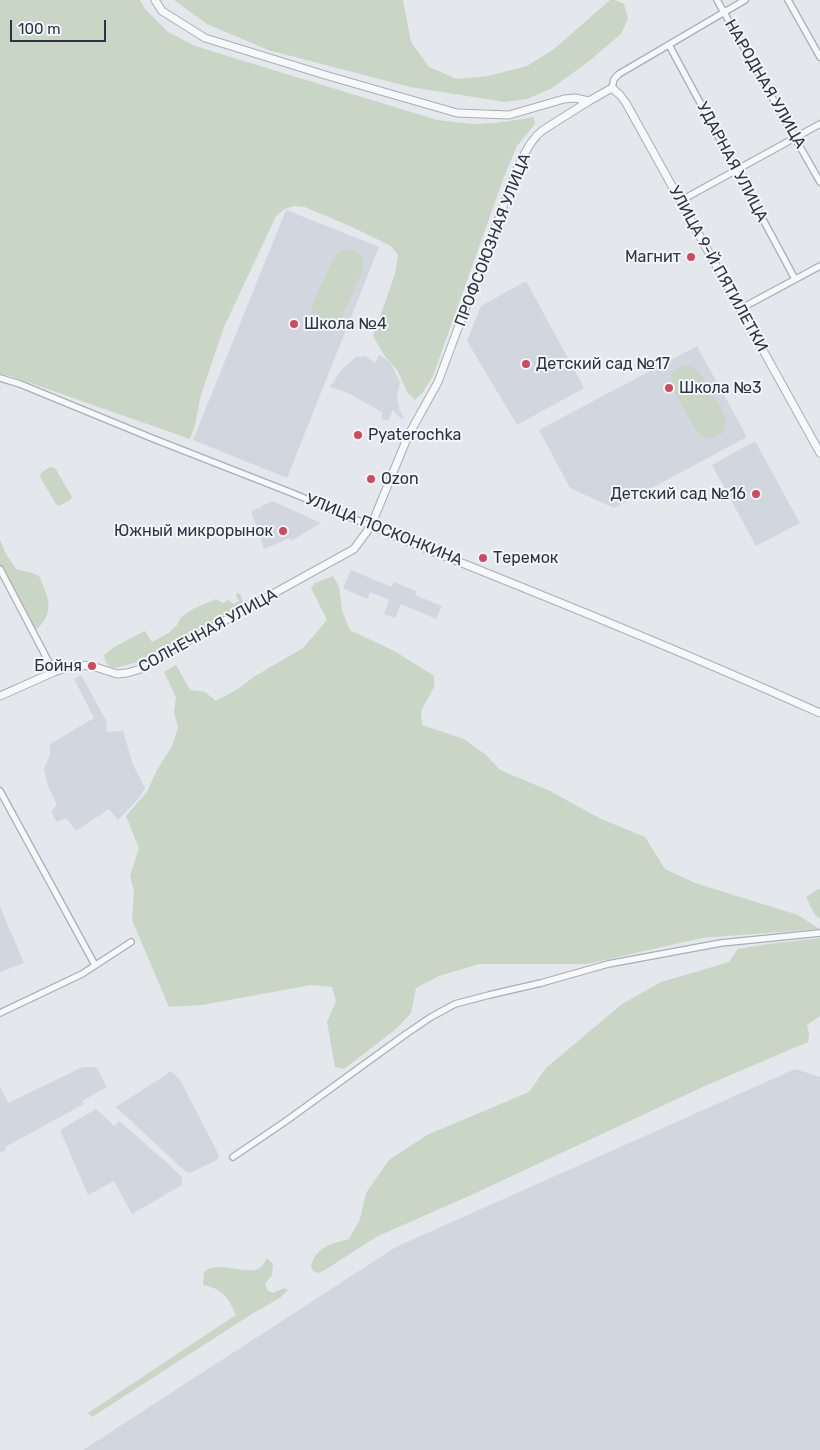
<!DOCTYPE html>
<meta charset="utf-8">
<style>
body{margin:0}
#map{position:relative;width:820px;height:1450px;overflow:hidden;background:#e4e7ec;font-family:Rubik,sans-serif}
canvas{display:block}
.scale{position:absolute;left:10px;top:20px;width:96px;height:22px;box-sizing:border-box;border:2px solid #2b3445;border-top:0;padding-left:6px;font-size:15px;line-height:18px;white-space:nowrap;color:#2b3445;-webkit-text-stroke:4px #f4f6f9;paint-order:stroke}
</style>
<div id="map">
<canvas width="820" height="1450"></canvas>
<div class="scale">100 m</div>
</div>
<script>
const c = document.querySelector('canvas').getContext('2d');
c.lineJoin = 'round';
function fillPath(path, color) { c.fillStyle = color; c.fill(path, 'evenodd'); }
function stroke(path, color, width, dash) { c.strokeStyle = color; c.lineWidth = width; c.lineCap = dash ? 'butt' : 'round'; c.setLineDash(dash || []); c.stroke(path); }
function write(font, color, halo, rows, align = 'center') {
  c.font = font + ' Rubik,sans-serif'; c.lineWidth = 4; c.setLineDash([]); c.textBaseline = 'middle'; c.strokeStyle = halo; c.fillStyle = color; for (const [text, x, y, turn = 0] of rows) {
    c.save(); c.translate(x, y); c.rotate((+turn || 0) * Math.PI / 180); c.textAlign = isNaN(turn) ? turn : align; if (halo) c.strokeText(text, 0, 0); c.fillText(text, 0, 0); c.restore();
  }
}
fillPath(new Path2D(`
 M286,210l93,37 -92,231 -94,-38z
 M526,281l58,107 -67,37 -50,-84 14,-35z
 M697,346l50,91 -133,71 -44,-20 -31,-58z
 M379,355l11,7 10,20 -3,16 2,11 5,9 -3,1 -8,-9 -5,11 -6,-2v-7l-34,-19 -18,-6 13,-19 13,-11 9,-1 10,7z
 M755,441l45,82 -44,23 -44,-81z
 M272,501l49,22 -30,18 -1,-3 -26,11 -13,-38 11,-4v-1z
 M351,570l40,17 3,-5 22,9 -1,4 27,11 -6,13 -35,-15 -6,14 -11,-4 5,-14 -19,-8 -3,7 -24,-11z
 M81,675l25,45 1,12 16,-1 10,34 12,23 -5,9 -22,23 -9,-11 -33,22 -10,-13 -9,4 -6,-10 6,-7 -9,-19 -4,-17 6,-14v-11l44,-26 -20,-39z
 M0,907l24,56 -24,9z
 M83,1067h13l11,20 -25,14 2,3 -79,43 1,3 -6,3v-67l8,17z
 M795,1069l25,8v373h-737l313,-203z
 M170,1071l9,7 40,77 -2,5 -27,13 -6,-3 -68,-63 45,-29z
 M96,1109l18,17 5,-5 46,40 17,16v8l-50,29 -18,-33 -26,14 -28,-65z`), '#d2d6de');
fillPath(new Path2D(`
 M0,0h140l5,9 23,23 27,14 242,74 36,4 23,-1 38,-6 1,7 -18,22 -13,31 -71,199 -10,16 -8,8 -7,-7 -11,-23 -13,-15 -11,-19 22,-62 3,-19 -7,-9 -39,-19 -47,-20 -11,-1 -9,3 -9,7 -52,111 -23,68 -6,30 -5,14 -180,-63 -10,-2z
 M174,0h229l8,42 18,25 28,12 31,-3 39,-10 27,-17 56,-49h5l9,4 4,15 -7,15 -33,28 -36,26 -25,11 -22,3 -95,-15 -142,-37 -61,-26z
 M347,249c13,1 18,10 15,22l-21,48 -4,3 -10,3 -10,-4 -3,-4 -2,-6v-6l22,-48 8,-7z
 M683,365c8,0 12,2 17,8l26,45v5l-3,10 -10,5 -5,1 -6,-2 -4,-4c-6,-11 -28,-44 -27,-54 0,-8 6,-11 12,-14z
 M50,467l5,1 17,29 -2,3 -11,6 -3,-2 -16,-27 1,-4z
 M0,540l6,14 10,15 16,4 7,3c9,21 17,35 -2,53l-4,-2 -7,-12 -26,-51z
 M333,576l6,10 3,25 8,19 46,22 38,24v11l-13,24 1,14 42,14 22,16 14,15 50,21 49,27 46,19 20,32 30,14 103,32 21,14 -117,9 -115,26h-108l-40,12 -23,12 -5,25 -15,16 -52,40 -9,-2 -8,-45 9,-21 -4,-14 -21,-2 -109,20 -33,2 -37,-87 2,-29 -4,-15 9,-28 -13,-32 21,-24 10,-22 15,-24 6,-18 -4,-16 2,-15 -12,-25 12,-7 14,25 15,2 11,9 22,-12 17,-13 48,-28 24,-28 -16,-32 4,-5z
 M237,593l3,1 4,10 -107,58 -21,6 -6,-1 -5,-7 -1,-5 12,-9 29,-15 7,11 15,-8 10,-9 4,-8 12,-8 23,-10 7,4 6,-3 4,4 6,-3 -3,-6z
 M818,889h2v30l-5,-4 -9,-18z
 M820,938v78l-13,9 2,8 -1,9 -101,43 -238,111 -93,41 -51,33 -7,3 -5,-2 -2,-5c6,-20 20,-22 38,-27l11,-20 6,-26 23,-33 38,-25 102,-43 17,-24 76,-64 39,-22 68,-20 9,-13 30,-5z
 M267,1258l6,6 -1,11 -7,9 3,7 5,2 11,-5 4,2 -8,8 -25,14 -163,105 -4,-4 148,-98c-8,-18 -13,-26 -33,-30l1,-13c14,-13 41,4 56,-4 3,-3 5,-6 7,-10z`), '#c9d6c5');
const minor = new Path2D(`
 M717,0l103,182
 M788,0l32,57
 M669,45l126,234
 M612,88l2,-9 5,-5 126,-74
 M680,201l140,-77
 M740,309l80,-43
 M0,378l20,6 134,55 138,54 79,33
 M0,569l54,103
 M0,791l95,174
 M0,1013l82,-39 49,-32
 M233,1157l53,-36 120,-87 25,-17 24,-13 34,-9 52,-12 67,-19 113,-21 99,-10`);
const tertiary = new Path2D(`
 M155,0l7,11 43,27 120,37 132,38 52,2 55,-16 11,-1 14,3
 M371,526l16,7c145,58 290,116 433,180
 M0,696l54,-24 20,-7 18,1 25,8 10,-1 14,-4 36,-22 177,-98 17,-23 37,-90 30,-54 81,-218c7,-12 12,-25 24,-34l46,-29 23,-13 8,7 6,8 194,350`);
stroke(minor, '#a9aeb7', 8);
stroke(tertiary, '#a9aeb7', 9);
stroke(minor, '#f7f8fa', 5.5);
stroke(tertiary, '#f7f8fa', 7);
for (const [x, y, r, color] of [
 [691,257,5,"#d1495b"],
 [294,324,5,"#d1495b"],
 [526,364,5,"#d1495b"],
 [669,388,5,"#d1495b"],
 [358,435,5,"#d1495b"],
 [371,479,5,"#d1495b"],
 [756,494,5,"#d1495b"],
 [283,531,5,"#d1495b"],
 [483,558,5,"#d1495b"],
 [92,666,5,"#d1495b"]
]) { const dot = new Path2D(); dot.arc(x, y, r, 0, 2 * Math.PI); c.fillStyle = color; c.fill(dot); stroke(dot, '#f4f6f9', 2); }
write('16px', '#2b3445', '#f4f6f9', [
 ["НАРОДНАЯ УЛИЦА",765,84,60],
 ["УДАРНАЯ УЛИЦА",732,162,62],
 ["ПРОФСОЮЗНАЯ УЛИЦА",493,240,-69],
 ["УЛИЦА 9-Й ПЯТИЛЕТКИ",718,269,61],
 ["УЛИЦА ПОСКОНКИНА",384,530,22],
 ["СОЛНЕЧНАЯ УЛИЦА",208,631,-29]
]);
write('16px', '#2b3445', '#f4f6f9', [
 ["Магнит",681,257,"right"],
 ["Школа №4",304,324],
 ["Детский сад №17",536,364],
 ["Школа №3",679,388],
 ["Pyaterochka",368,435],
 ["Ozon",381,479],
 ["Детский сад №16",746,494,"right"],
 ["Южный микрорынок",273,531,"right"],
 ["Теремок",493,558],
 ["Бойня",82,666,"right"]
], 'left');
</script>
